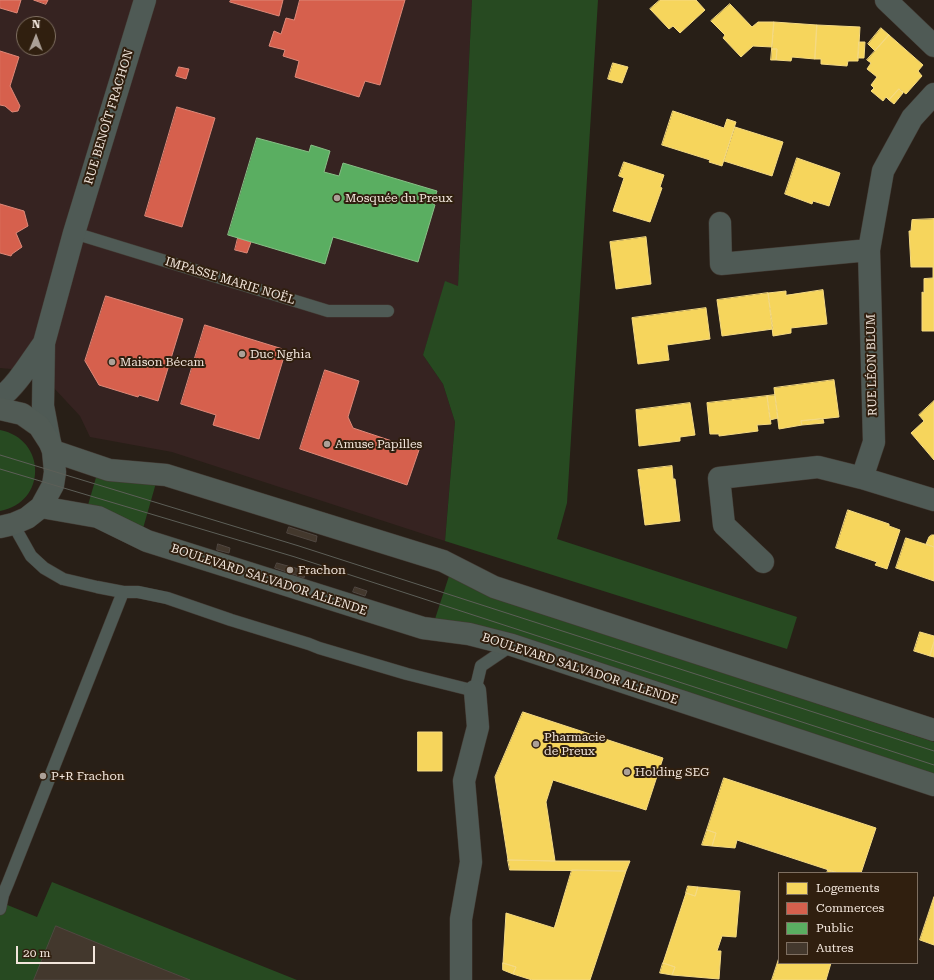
<!DOCTYPE html>
<meta charset="utf-8">
<style>
body{margin:0}
#map{position:relative;width:934px;height:980px;overflow:hidden;background:#281f17;font-family:"Roboto Serif",serif}
canvas{display:block}
.legend{position:absolute;left:778px;top:872px;width:140px;height:92px;box-sizing:border-box;background:#301f0f;border:1px solid #7e6f61;margin:0;padding:5px 7px;list-style:none;font-size:12px;color:#f2e6dc}
.legend li{display:flex;align-items:center;gap:8px;height:20px}
.legend b{width:20px;border:1px solid #7e6f61}
.north{position:absolute;left:16px;top:16px;width:40px;height:40px;box-sizing:border-box;background:#301f0f;border:1px solid #7e6f61;border-radius:50%;rotate:1deg;font-size:11px;font-weight:700;line-height:16px;text-align:center;color:#f2e6dc}
.north::after{content:'';display:block;margin:auto;width:14px;height:18px;background:#aba097;clip-path:polygon(50% 0,100% 100%,50% 72%,0 100%)}
.scale{position:absolute;left:16px;top:946px;width:79px;height:18px;box-sizing:border-box;border:2px solid #f2e6dc;border-top:0;padding-left:5px;font-size:12px;line-height:14px;white-space:nowrap;color:#f2e6dc;-webkit-text-stroke:3px #301f0f;paint-order:stroke}
</style>
<div id="map">
<canvas width="934" height="980"></canvas>
<ul class="legend">
<li><b style="height:11px;background:#f6d55c"></b>Logements</li>
<li><b style="height:11px;background:#d6604d"></b>Commerces</li>
<li><b style="height:11px;background:#5aae61"></b>Public</li>
<li><b style="height:11px;background:#43382d"></b>Autres</li>
</ul>
<div class="north">N</div>
<div class="scale">20 m</div>
</div>
<script>
const c = document.querySelector('canvas').getContext('2d');
c.lineJoin = 'round';
function fillPath(path, color) { c.fillStyle = color; c.fill(path, 'evenodd'); }
function stroke(path, color, width, dash) { c.strokeStyle = color; c.lineWidth = width; c.lineCap = dash ? 'butt' : 'round'; c.setLineDash(dash || []); c.stroke(path); }
function write(font, color, halo, rows, align = 'center') {
  c.font = font + ' "Roboto Serif",serif'; c.lineWidth = 4; c.setLineDash([]); c.textBaseline = 'middle'; c.strokeStyle = halo; c.fillStyle = color; for (const [text, x, y, turn = 0] of rows) {
    c.save(); c.translate(x, y); c.rotate((+turn || 0) * Math.PI / 180); c.textAlign = isNaN(turn) ? turn : align; if (halo) c.strokeText(text, 0, 0); c.fillText(text, 0, 0); c.restore();
  }
}
fillPath(new Path2D(`
 M0,0h472l-14,287 -12,-5 -23,73 20,29 12,38 -10,119 -273,-89 -82,-15 -10,-21 -27,-29 -42,-18 -11,-1zM24,24h24v24h-24z`), '#362321');
fillPath(new Path2D(`
 M472,0h126l-31,503 -10,36 240,78 -10,32 -342,-108 10,-119 -12,-38 -20,-29 22,-74 13,5z
 M0,430c47,9 47,73 0,81z
 M97,474l59,9 -14,49 -54,-27z
 M449,576l38,19 447,147v35l-500,-155z
 M52,882l245,98h-297v-78l37,15z`), '#274a21');
const homes = new Path2D(`
 M660,0h36l9,10 -25,23 -7,-7 -4,3 -19,-20z
 M730,4l22,23 6,-5h16l-2,25 -19,-1 -12,11 -18,-19 2,-3 -14,-14z
 M774,22l43,3 -2,34 -23,-2 -1,4 -15,-1 1,-11h-5z
 M817,25l43,2 -2,34h-10l-1,5 -26,-2v-5h-6z
 M881,28l8,7 -14,16 -7,-7z
 M889,35l34,30 -5,6 4,5 -16,18 -7,-5 -10,11 -3,-3 -3,4 -12,-10 3,-3 -3,-3 6,-8 -10,-8 4,-6 -4,-3z
 M859,42h6l-1,16h-6z
 M772,49h5l-1,11h-5z
 M613,63l15,4 -6,16 -14,-4z
 M899,89l4,4 -9,11 -5,-4z
 M673,111l51,17 3,-9 9,3 -14,44 -13,-4 1,-2 -48,-15z
 M735,127l48,15 -11,34 -48,-15z
 M797,158l43,15 -11,33 -16,-5 -1,3 -27,-10z
 M624,162l40,13 -4,12 2,1 -12,34 -37,-11 11,-33 -5,-2z
 M934,219v59h-1v-11h-22l-2,-36h2l1,-11z
 M646,237l5,47 -35,5 -6,-47z
 M933,278h1v53h-12v-39l2,1v-14z
 M823,290l4,34 -36,4v5l-18,3 -5,-43 18,-2v4z
 M768,293l5,36 -51,7 -5,-36z
 M706,308l4,31 -43,6 2,15 -31,4 -6,-46z
 M834,380l5,37 -38,4 1,4 -23,4 -5,-41z
 M775,395l3,23 -8,2 -3,-24z
 M767,396l4,28 -14,1 1,6 -39,5v-2h-9l-3,-31z
 M934,401v59l-23,-27 13,-12 -5,-6z
 M690,403l5,32 -15,2v4l-41,5 -3,-36z
 M823,419l1,4 -22,2 -1,-4z
 M672,466l1,13h2l5,42 -35,4 -7,-55z
 M848,510l41,14v2l11,4 -13,39 -12,-4 2,-3 -41,-14z
 M932,535h2v12l-8,-3 3,-7z
 M906,538l28,9v34l-38,-13z
 M920,632l14,4v6l-4,14 -16,-5z
 M934,642v15l-4,-1z
 M523,712l140,46 -17,52 -93,-30 -7,22 9,59 -47,-1 -13,-83z
 M418,732h24v39h-24z
 M724,778l152,50 -15,45h-23l-101,-33 -2,8 -23,-2 4,-13 -9,-3z
 M707,830l9,3 -4,13 -10,-1z
 M508,860l47,1h75l-4,10 -116,-1z
 M572,870l54,1 -36,109h-58l-19,-6 3,-7 -13,-4 3,-50 48,15z
 M828,870l10,3h-11z
 M688,886l10,1 -3,9 -9,-3z
 M698,887l42,4 -4,46 -14,-1 -5,15h4l-2,28 -47,-4 3,-8 -12,-4 23,-70 9,3z
 M934,897v48l-14,-5z
 M779,958v5h52l-5,17h-54z
 M503,963l13,4 -3,7 -10,-4z
 M663,963l12,4 -3,8 -12,-2z`);
fillPath(homes, '#f6d55c');
stroke(homes, '#f5da82', 1);
const shops = new Path2D(`
 M0,0h21l-4,13 -17,-5z
 M34,0h14l-2,4z
 M231,0h52l-4,16 -49,-14z
 M300,0h105l-25,85 -15,-4 -6,16 -64,-20 4,-16 -16,-5 2,-6 -16,-4 5,-15 7,3 5,-16 8,2z
 M0,51l19,6 -9,29 10,20 -2,5 -6,1 -7,-6 -5,-1z
 M179,67l10,2 -3,10 -10,-3z
 M177,107l38,11 -33,109 -37,-11z
 M0,204l24,7 4,15 -12,7 6,14 -10,7 -1,2 -11,-3z
 M238,238l13,4 -4,11 -12,-3z
 M106,296l77,23 -25,82 -19,-6 -1,2 -39,-12 -14,-24z
 M205,325l81,25 -27,89 -46,-14 3,-10 -35,-11z
 M325,370l34,11 -11,36 5,11 66,22 -12,35 -107,-36z`);
fillPath(shops, '#d6604d');
stroke(shops, '#de8878', 1);
const public = new Path2D(`
 M257,138l52,14 2,-7 19,6 -6,21 15,4 4,-13 94,28 -4,13 2,1 -17,57 -85,-25 -8,27 -97,-29z`);
fillPath(public, '#5aae61');
stroke(public, '#88bf86', 1);
const building = new Path2D(`
 M289,527l28,9 -1,6 -29,-9z
 M218,544l12,4 -1,5 -12,-3z
 M277,563l29,8 -2,7 -29,-10z
 M355,587l12,4 -2,5 -12,-4z
 M56,926l56,23 78,31h-156z`);
fillPath(building, '#43382d');
stroke(building, '#504741', 1);
const lane = new Path2D(`
 M74,233l254,78h60
 M13,524l18,32 13,12 19,11 34,8 26,5h15l29,6 64,22 78,24 10,4 88,26 68,17 6,-25 31,-21
 M0,909l3,-14 5,-12 115,-291`);
const street = new Path2D(`
 M886,0l48,46
 M934,94l-22,24 -29,53 -14,79 5,192 -12,36 72,22
 M720,223l1,41 148,-14
 M0,398c18,-14 30,-36 44,-55
 M50,443l-7,-37 1,-63 30,-110 71,-233
 M763,562l-39,-37 -5,-47 99,-11 44,11
 M461,980v-61l10,-57 -7,-81 14,-54 -3,-36`);
const secondary = new Path2D(`
 M0,409l22,5 17,12 11,17 3,8 2,21 -2,13 -12,22 -14,11 -14,6 -13,3
 M53,451l56,19 57,5 277,86 51,26 440,143
 M41,507l57,10 49,24 276,87 46,6 43,11 422,140`);
stroke(lane, '#433b34', 13);
stroke(street, '#433b34', 23);
stroke(secondary, '#433b34', 23);
stroke(lane, '#4f5a55', 12);
stroke(street, '#4f5a55', 22);
stroke(secondary, '#515b55', 22);
stroke(new Path2D(`
 M0,455l299,91 635,205
 M0,469l295,88 639,208`), '#5d5f58', 1);
for (const [x, y, r, color] of [
 [337,198,4,"#aba097"],
 [242,354,4,"#aba097"],
 [112,362,4,"#aba097"],
 [327,444,4,"#aba097"],
 [290,570,4,"#aba097"],
 [536,744,4,"#aba097"],
 [627,772,4,"#aba097"],
 [43,776,4,"#aba097"]
]) { const dot = new Path2D(); dot.arc(x, y, r, 0, 2 * Math.PI); c.fillStyle = color; c.fill(dot); stroke(dot, '#301f0f', 1.5); }
write('12px', '#f2e6dc', '#301f0f', [
 ["RUE BENOÎT FRACHON",109,117,-73],
 ["IMPASSE MARIE NOËL",230,281,17],
 ["RUE LÉON BLUM",872,365,-91],
 ["BOULEVARD SALVADOR ALLENDE",269,580,18],
 ["BOULEVARD SALVADOR ALLENDE",580,669,18]
]);
write('12px', '#f2e6dc', '#301f0f', [
 ["Mosquée du Preux",345,198],
 ["Duc Nghia",250,354],
 ["Maison Bécam",120,362],
 ["Amuse Papilles",335,444],
 ["Frachon",298,570],
 ["Pharmacie",544,737],
 ["de Preux",544,751],
 ["Holding SEG",635,772],
 ["P+R Frachon",51,776]
], 'left');
</script>
